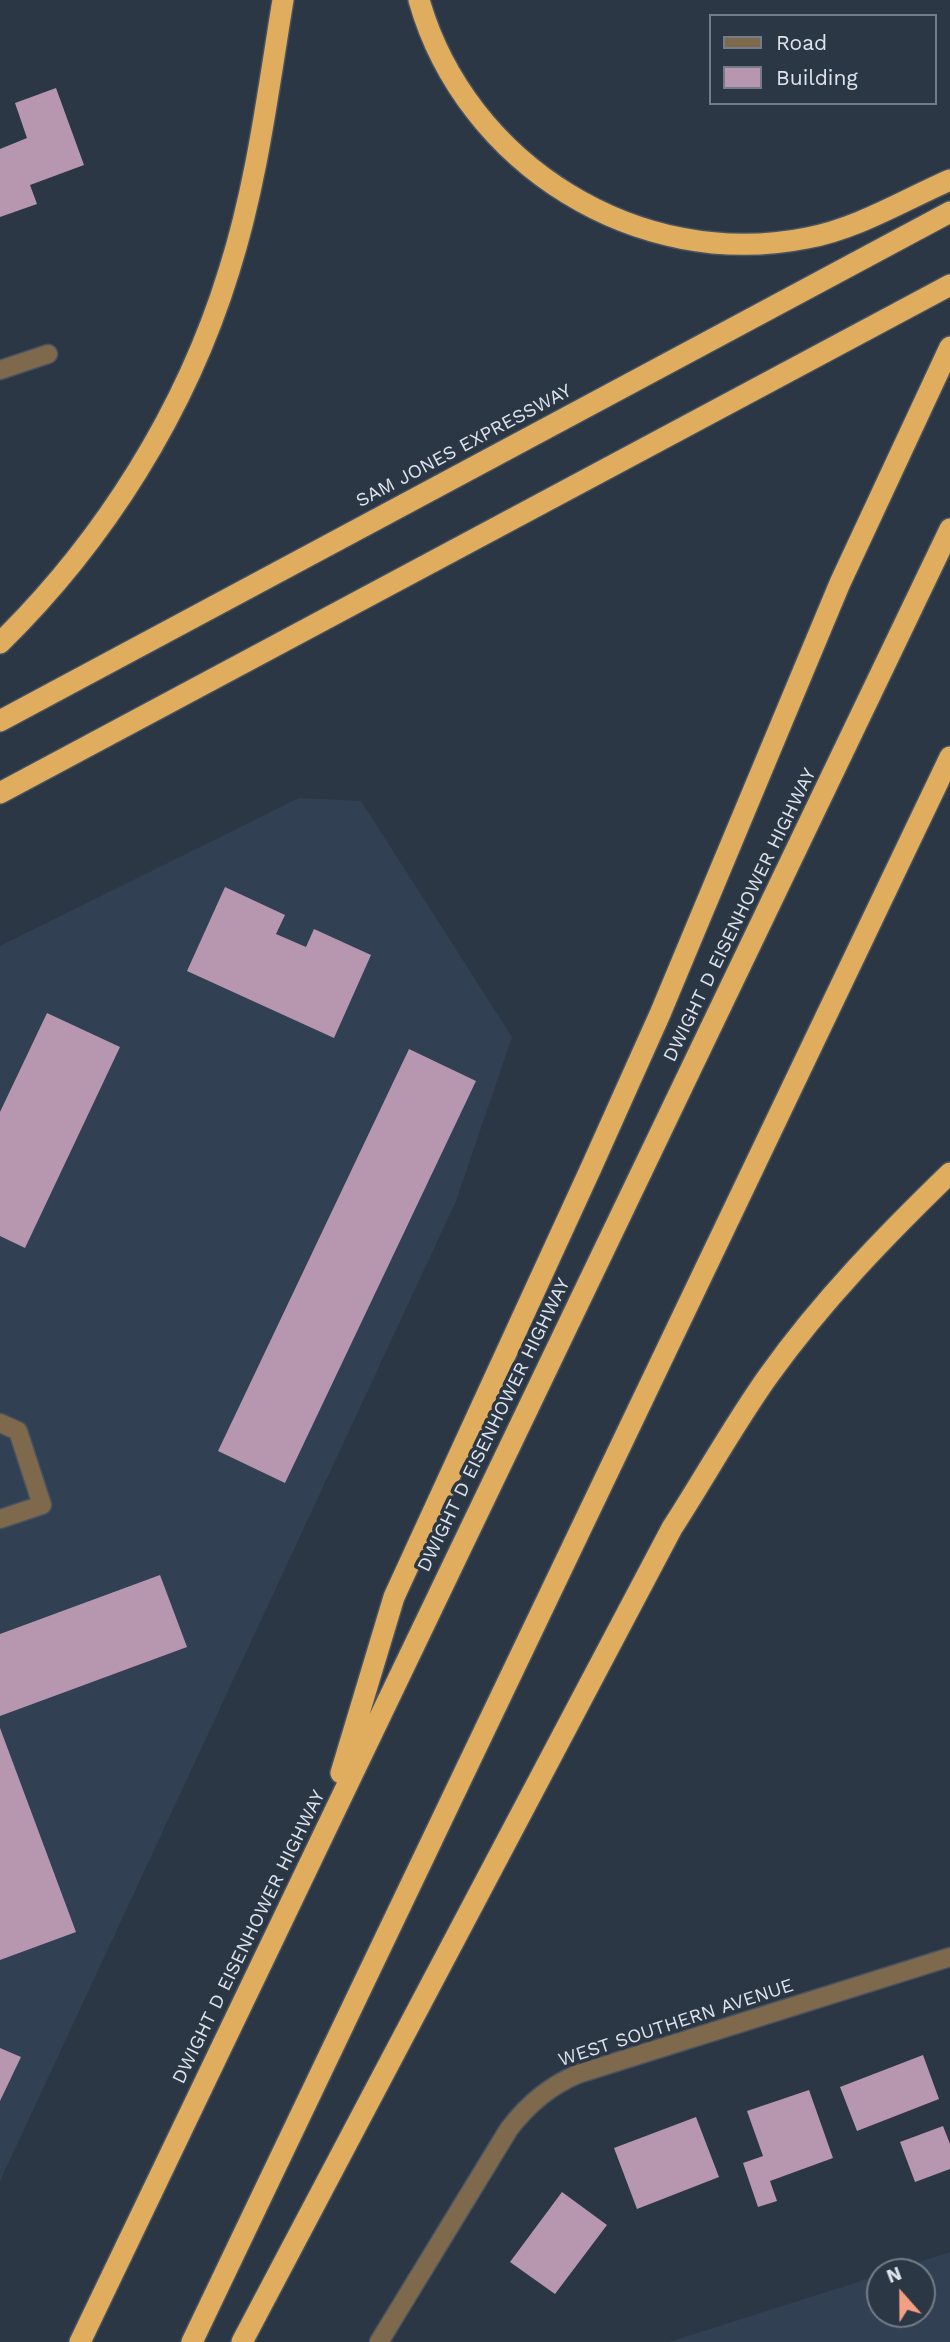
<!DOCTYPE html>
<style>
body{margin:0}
#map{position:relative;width:950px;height:2342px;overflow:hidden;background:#2c3745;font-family:"Work Sans",sans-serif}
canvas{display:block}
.legend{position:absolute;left:709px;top:14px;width:228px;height:91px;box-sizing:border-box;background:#2c3745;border:2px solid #737c88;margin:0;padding:9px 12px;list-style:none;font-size:21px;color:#dde4ed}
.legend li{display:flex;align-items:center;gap:14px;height:35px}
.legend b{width:35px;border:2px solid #737c88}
.north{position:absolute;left:866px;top:2258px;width:70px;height:70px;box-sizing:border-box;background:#2c3745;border:2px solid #737c88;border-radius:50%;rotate:339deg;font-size:19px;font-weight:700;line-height:28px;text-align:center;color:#dde4ed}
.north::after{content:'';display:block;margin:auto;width:24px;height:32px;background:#f39f83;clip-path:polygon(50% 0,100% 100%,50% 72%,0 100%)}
</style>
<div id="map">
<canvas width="950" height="2342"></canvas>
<ul class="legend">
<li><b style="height:9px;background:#7e694c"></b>Road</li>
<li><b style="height:19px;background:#b796b0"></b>Building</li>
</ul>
<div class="north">N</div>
</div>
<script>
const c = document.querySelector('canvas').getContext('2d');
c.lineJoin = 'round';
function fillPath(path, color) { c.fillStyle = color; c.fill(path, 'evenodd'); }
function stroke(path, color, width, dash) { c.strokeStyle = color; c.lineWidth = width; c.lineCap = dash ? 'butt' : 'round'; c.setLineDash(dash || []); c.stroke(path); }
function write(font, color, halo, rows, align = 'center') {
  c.font = font + ' "Work Sans",sans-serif'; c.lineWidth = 7; c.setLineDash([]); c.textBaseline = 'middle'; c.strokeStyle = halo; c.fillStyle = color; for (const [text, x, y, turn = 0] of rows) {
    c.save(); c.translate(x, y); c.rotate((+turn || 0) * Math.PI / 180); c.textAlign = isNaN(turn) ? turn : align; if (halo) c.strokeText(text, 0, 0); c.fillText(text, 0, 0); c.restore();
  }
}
fillPath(new Path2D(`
 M299,798l62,3 151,236 -56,164 -456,980v-1235z
 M950,2252v90h-281l211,-67v39h42v-42h-34z`), '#324053');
fillPath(new Path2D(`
 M56,88l28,77 -54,20 7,19 -37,13v-68l27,-11 -12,-35z
 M225,887l60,28 -9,19 30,13 8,-18 57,26 -37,83 -147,-67z
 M47,1013l73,34 -95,201 -25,-12v-124z
 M409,1049l67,32 -191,402 -67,-32z
 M160,1575l27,72 -187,69v-82z
 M0,1728l76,204 -76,28z
 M0,2048l21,9 -21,44z
 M923,2055l16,44 -82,32 -17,-44z
 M809,2090l24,68 -63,23 7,20 -19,6 -15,-44 20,-7 -16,-45z
 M696,2117l23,60 -82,32 -23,-61z
 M943,2126l7,18v25l-35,13 -15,-40z
 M562,2192l45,33 -52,69 -45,-32z`), '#b796b0');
const minor = new Path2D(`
 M0,370l48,-16
 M0,1423l18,8 24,74 -42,14
 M379,2342l130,-213c19,-25 40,-43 69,-55l372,-117`);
const highway = new Path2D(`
 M419,0c47,165 220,272 388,238 50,-9 97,-38 143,-58
 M0,643c104,-102 186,-232 229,-372 28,-88 39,-180 54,-271
 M0,721l950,-509
 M0,793l950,-508
 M341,1773l53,-176 197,-429 69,-154 180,-431 110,-236
 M80,2342l870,-1813
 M192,2342l758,-1585
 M242,2342l430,-814c33,-51 62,-104 97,-153 53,-74 116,-139 181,-202`);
stroke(minor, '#485360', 21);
stroke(highway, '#485360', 24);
stroke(minor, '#7e694c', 18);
stroke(highway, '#e0ad5f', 21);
write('19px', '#dde4ed', '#2c3745', [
 ["SAM JONES EXPRESSWAY",464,446,-28],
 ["DWIGHT D EISENHOWER HIGHWAY",740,915,-64],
 ["DWIGHT D EISENHOWER HIGHWAY",494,1425,-64],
 ["DWIGHT D EISENHOWER HIGHWAY",249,1937,-64],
 ["WEST SOUTHERN AVENUE",676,2023,-18]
]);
</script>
